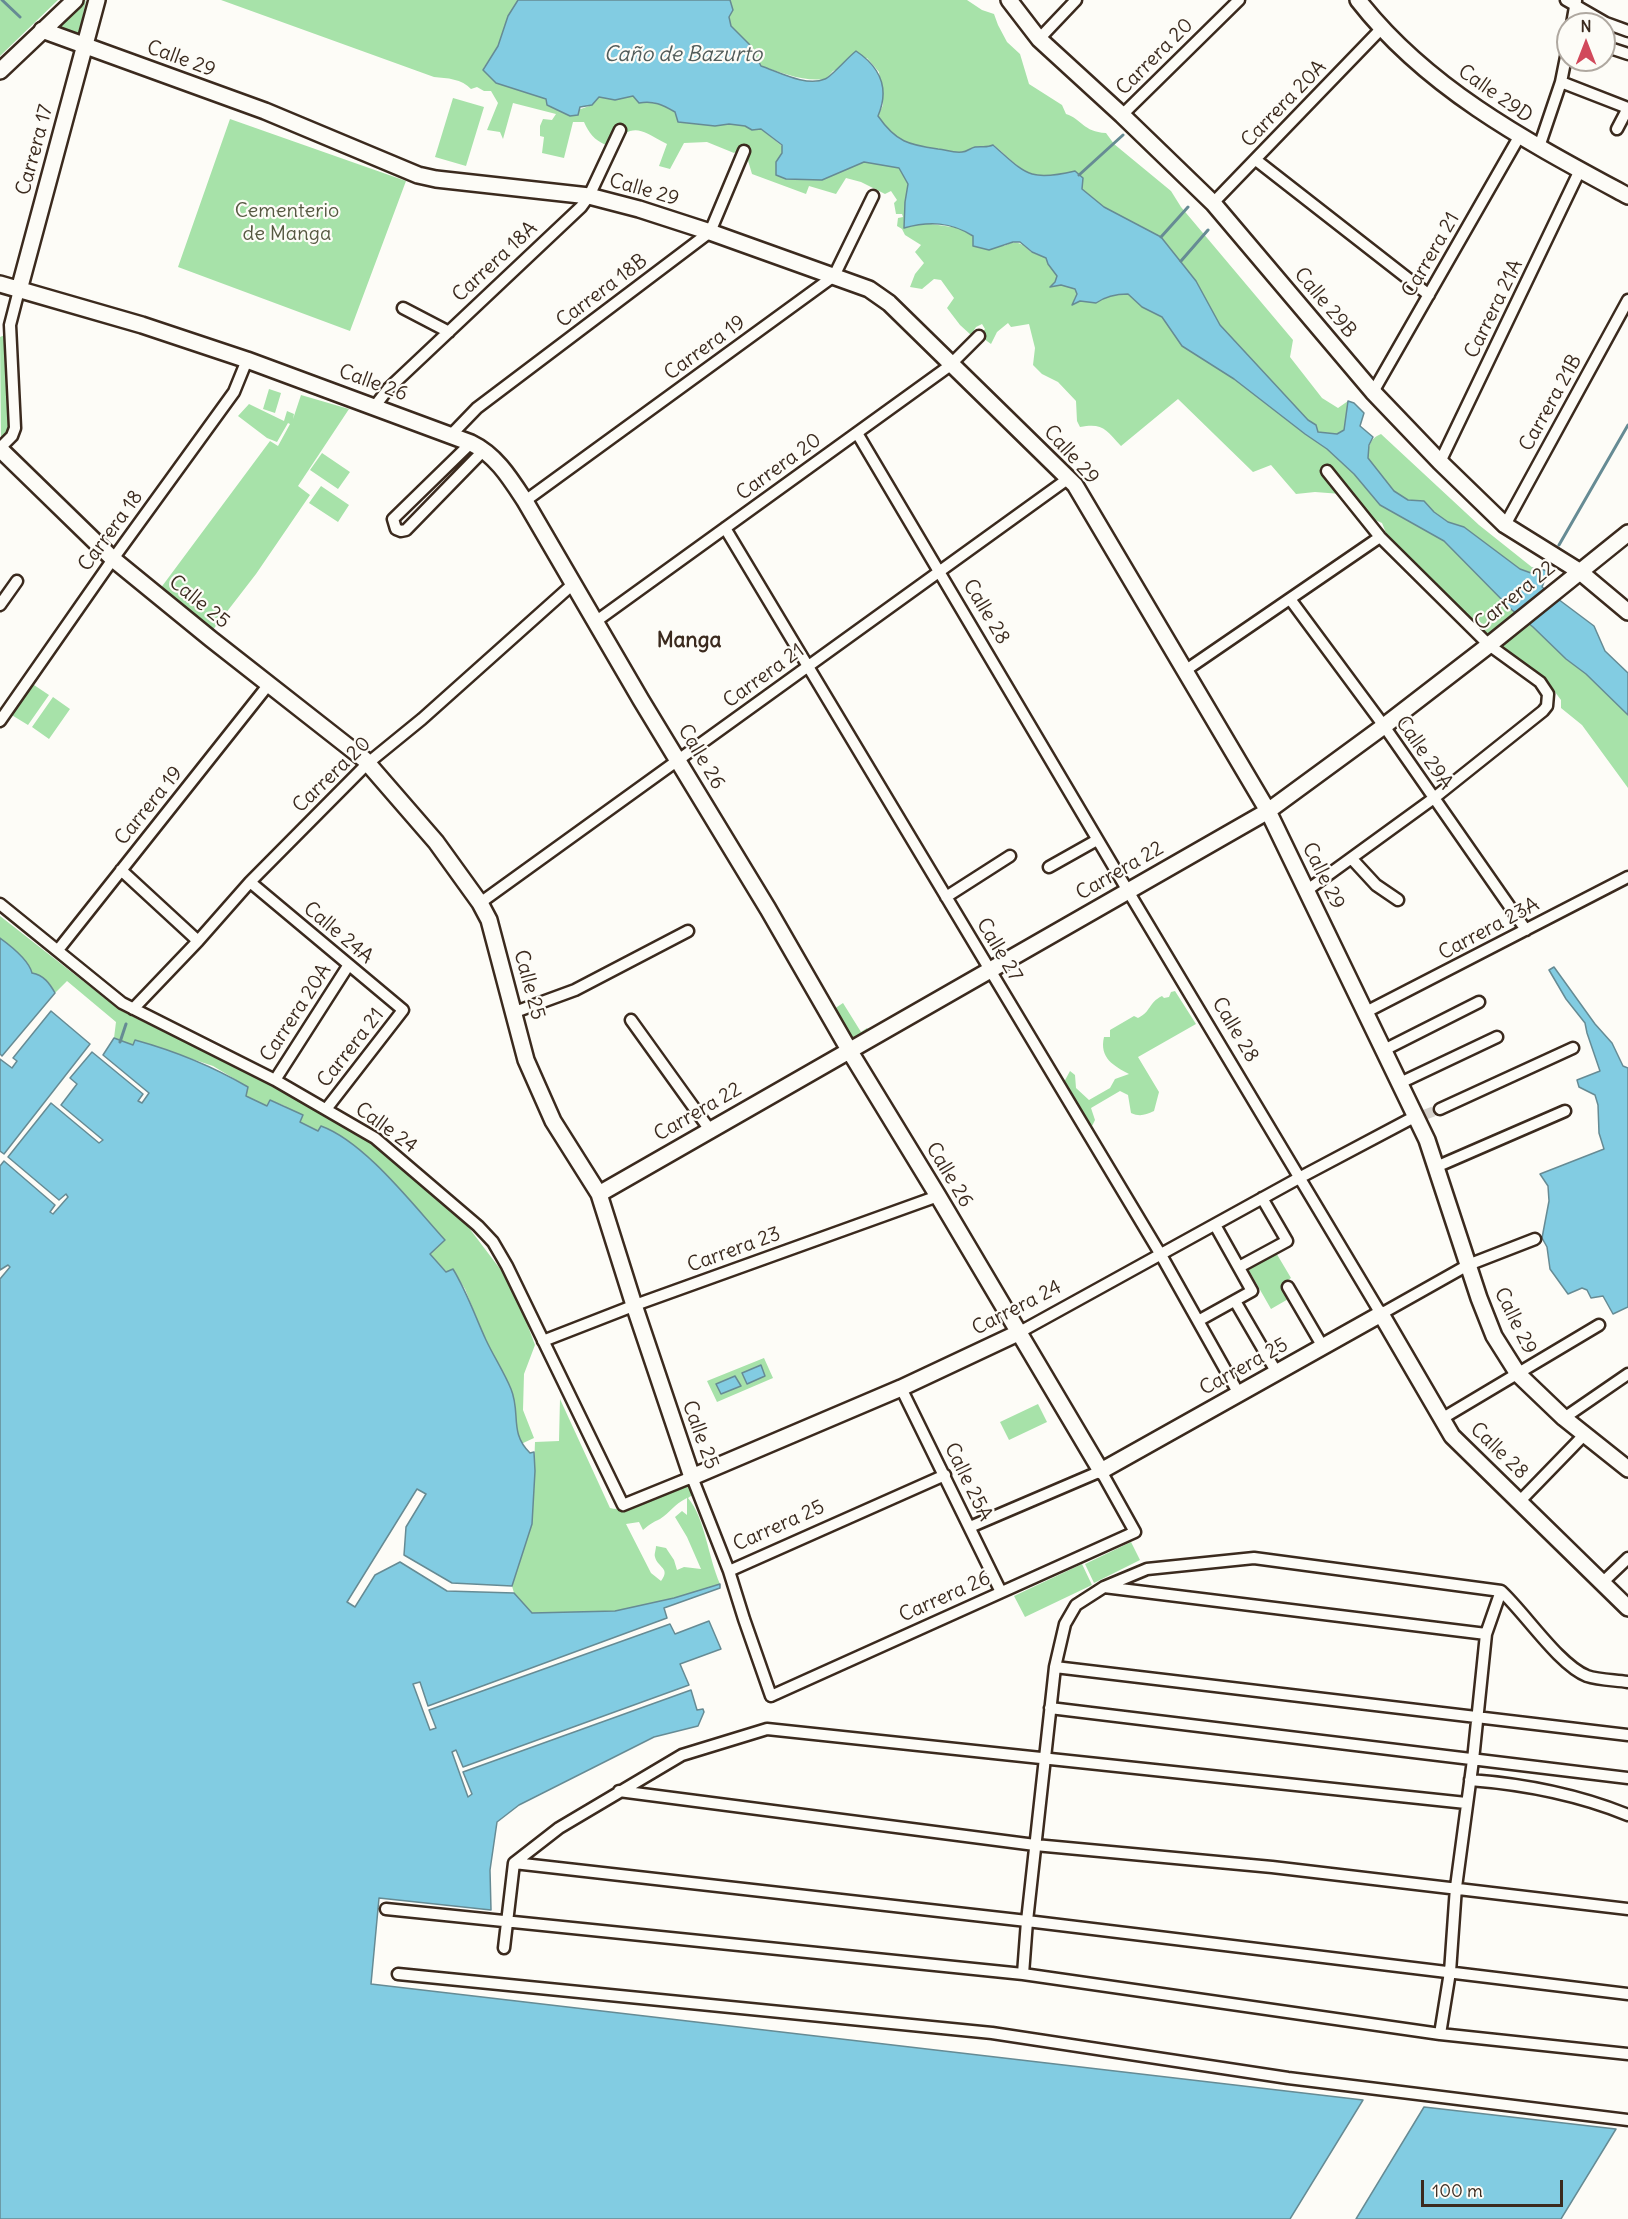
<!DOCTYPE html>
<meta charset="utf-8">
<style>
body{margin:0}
#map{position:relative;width:1628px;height:2219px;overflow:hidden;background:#fdfcf7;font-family:Delius,sans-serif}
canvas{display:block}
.north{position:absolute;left:1556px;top:12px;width:60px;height:60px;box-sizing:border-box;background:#fdfcf7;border:2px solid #afa8a0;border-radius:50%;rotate:0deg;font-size:16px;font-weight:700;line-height:24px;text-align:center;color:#3b2a1e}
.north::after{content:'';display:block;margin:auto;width:21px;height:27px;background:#d1495b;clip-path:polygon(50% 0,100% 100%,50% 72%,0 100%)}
.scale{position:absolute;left:1421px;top:2180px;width:142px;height:27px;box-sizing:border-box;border:3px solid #3b2a1e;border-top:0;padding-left:8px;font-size:18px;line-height:21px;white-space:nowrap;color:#3b2a1e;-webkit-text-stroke:4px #fdfcf7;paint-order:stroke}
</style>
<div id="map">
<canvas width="1628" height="2219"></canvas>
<div class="north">N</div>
<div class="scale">100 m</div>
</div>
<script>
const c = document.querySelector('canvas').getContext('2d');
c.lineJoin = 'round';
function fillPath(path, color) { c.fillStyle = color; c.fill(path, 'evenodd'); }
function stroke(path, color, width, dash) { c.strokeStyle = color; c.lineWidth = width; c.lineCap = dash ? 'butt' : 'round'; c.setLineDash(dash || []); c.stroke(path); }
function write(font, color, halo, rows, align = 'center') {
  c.font = font + ' Delius,sans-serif'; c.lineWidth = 4.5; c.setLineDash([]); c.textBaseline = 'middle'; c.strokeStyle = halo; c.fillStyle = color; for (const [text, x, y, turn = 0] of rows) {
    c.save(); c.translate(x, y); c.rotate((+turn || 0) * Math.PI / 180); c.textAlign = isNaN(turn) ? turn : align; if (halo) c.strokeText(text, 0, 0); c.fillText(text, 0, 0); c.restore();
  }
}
fillPath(new Path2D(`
 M0,0h58l-58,56z
 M86,0l-7,34 -21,-7z
 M221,0h297l-10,16 -10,30 -15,23 53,26 42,15 14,-5 7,-8 16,3 18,-4 6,7c14,-3 24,2 36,9l3,10 37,4 14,-2 16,2 7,4 9,-1 21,17v7l-6,9 46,18 42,-18 35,6 9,16 -3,29 19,10 35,5 14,8 31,10c13,-7 17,-3 27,6 4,2 11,4 15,5l2,7 9,12 -2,6 -4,4 10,-1 14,4 2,5 -3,5 22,4c10,-7 20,-9 32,-9l14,13 20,10 20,29 52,33 71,55 22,15 27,25 26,31 64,36 68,69 21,16 33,33 21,15 41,41v73l-46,-63 -21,-17v-8l-9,-12 -48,-37 -10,-14 -16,-10 -92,-94 -4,-10 -23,-10 -18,-19 -26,-2 -19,2 -25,-29 -18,7 -75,-73 -57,47c-16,-17 -18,-23 -41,-19l-3,-6 -1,-20 -18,-19 -16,-8 -9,-9 2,-17 -6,-24 -18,3 -3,-4 -11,9 -6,12 -11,-8 5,-7 -3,-5 -6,3 -5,8 -11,-10 -13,-17 7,-10 -13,-18 -7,-1 -12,10 -12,-2 5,-13 9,-11 -9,-11 6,-7 -16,-10 -3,-6 -5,-3 1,-8 5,-1 -1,-3h-6l-2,-11 3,-3 -6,-9 -6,3 -24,-12 -15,-4 -10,16 -27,-8 -3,8 -54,-20 -8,-27 -10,6 -27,-11 -23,1 -14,26 -11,-3 8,-22c-32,-17 -30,-20 -61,1 -12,-5 -17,-12 -22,-23h-11l-9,36 -22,-5 2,-16 -4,-1v-10l3,-7 9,1 4,-6 -43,-11 -10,36 -3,-7 -13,-2 11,-27 -7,-12h-7l-7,-4 -6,2c-9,-10 -24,-11 -37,-12z
 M730,0h237l15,10 12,4 4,11 9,17 13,12 9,30 33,21 4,9c16,5 17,18 40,19l8,11 57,47 10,16 112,133 -3,17 32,41 16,10 10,-7 -4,29 -7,4 -19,-1 -2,-8 -8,-5 -88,-95 -24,-44 -35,-44 -57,-30 -22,-18 1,-11 -8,-7c-46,11 -48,3 -81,-26 -6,2 -9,1 -14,1 -7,1 -12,6 -18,6 -9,1 -16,-2 -24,-3 -29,-4 -43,-8 -60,-33l5,-11 -4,-33 -12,-14 -34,13 -7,8c-23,3 -43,-6 -65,-13l-11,-21 -19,-19 -2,-9 4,-7z
 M453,98l31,9 -18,59 -31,-9z
 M230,119l176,62 -56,150 -172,-64z
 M7,334l3,89 -3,10 -6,7 -1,-103z
 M269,389l12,4 -6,20 -12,-4z
 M301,395l48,14 -51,77 12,9 -54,79 -44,57 -52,-42 110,-148 8,5 12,-22 -2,-1 -11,19 -10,-4 -29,-22 11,-12 35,17 3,-10 7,3 -1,5z
 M1381,434l98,91 54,43 -1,5 -12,-4 -56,-42 -16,-5 -14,-10 -10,-11 -16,-1 -14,-9 -26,-33c1,-12 1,-19 13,-24z
 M322,453l28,19 -12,17 -28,-19z
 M321,486l28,19 -11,17 -29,-19z
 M31,683l18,12 -21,30 -18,-11z
 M53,697l17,12 -21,30 -17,-12z
 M0,916l120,94 199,98 79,51 65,61 50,66 22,59 -11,29 -1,36 11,28 -13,6 -5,-11 -4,-41 -26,-51 -21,-52 -12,-19 -6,2 -17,-18 15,-14 -81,-87 -65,-31 -14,-16 -15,-6 -3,6 -21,-10 2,-9 -35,-21 -78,-26 -2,5 -19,-7 2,-16 -49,-41 -12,12 -6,-10 -17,-10c-3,-13 -21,-27 -32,-35z
 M1175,991l21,33 -58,33 21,35 -5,19c-9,4 -14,6 -23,2l-3,-18 -8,-4 -29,17 4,12 -5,10 -15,-18 4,-7 -9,-1 -7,-20 7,-13 5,4 1,13 13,12 21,-12 5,-9 14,-5c-15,-8 -30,-16 -25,-37h6v-7l24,-14 4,2c13,-6 10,-15 24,-22l2,2 5,-1 2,-5z
 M843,1003l18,29 6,-4 4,6 -16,9 -21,-34z
 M1275,1251l16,27 -9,6 8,14 -19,11 -24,-42z
 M764,1358l9,20 -56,24 -10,-21z
 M560,1399l50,109c18,6 57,-17 75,-25l5,5 2,7 -4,3c17,20 20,59 32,86l-46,14 -59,13 -83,2 -18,-20 -2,-7 20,-62 3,-82 24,-1zM687,1498v17l-5,-4 -7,6 12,20 14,32 -17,-2 -7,3 -3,-10 -8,-12 -10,-2c0,4 -2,8 -1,11 3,11 16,11 6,24l-10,-8 -25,-49 13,-2 4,8c6,-5 10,-8 17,-11 10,-6 14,-15 27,-21z
 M1038,1404l9,18 -38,18 -9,-18z
 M1131,1542l9,18 -46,23 -9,-19z
 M1082,1564l10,21 -67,32 -11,-21z`), '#a7e2a9');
const water = new Path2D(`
 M518,0h212l3,10 -4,7 2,9 19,19 11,21c18,6 45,21 64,13 6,-2 23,-22 31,-28 24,16 34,37 22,65 18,26 31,29 60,33 9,1 15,4 24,3 5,0 8,-4 13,-5 7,-1 12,1 18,-2 33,29 36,37 82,26l8,7 -1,11 22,18 57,30 35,44 24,44 88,95 8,5 2,7 19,2 7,-4 4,-29 6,2 10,10 -4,13 13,11 -4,8 -1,13 26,33 14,9 16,1 10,11 14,10 16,5 56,42 11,4 2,-5 9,1 6,3 -6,15 52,39 11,25 23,22v42l-42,-41 -20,-15 -33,-32 -21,-17 -68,-69 -64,-36 -26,-31 -27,-25 -22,-15 -71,-55 -52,-33 -20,-29 -20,-10 -14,-13c-12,0 -22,2 -32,9l-16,-2 -8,4 5,-11 -2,-5 -14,-4 -11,2 5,-5 2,-6 -9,-12 -2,-6 -14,-6 -12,-10h-7l-24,8 -16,-4v-10c-22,-14 -44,-15 -69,-8l1,-26 3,-18 -9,-16 -35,-6 -42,18 -36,-1 -10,-4v-13l6,-9v-8l-21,-16 -9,1 -7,-4 -16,-2 -14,2 -37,-4 -3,-10c-12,-7 -22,-12 -36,-9l-6,-7 -18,4 -16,-3 -7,8 -12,2 -2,8 -8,1 -23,-11 -1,-6 -50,-16 -13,-13 15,-24 10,-30z
 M0,938c11,8 29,22 32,35 12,2 18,11 23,20l-53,63 -2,-2z
 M1554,967l41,57 17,19 11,23 5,2v239l-15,7 -10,-18 -12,2 -4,-8 -5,-2 -14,6 -18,-25 -3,-22 -5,-9 7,-37 -1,-15 -8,-12 64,-25 -5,-16 -1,-28 -3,-10 -16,-8 -2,-7 23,-9 -13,-38 -2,-10 -19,-24 -17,-29z
 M51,1011l39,33 -86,110 -4,-3v-92l12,9 5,-7 -4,-3z
 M114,1038l19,7 2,-5c40,11 77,26 113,47l-2,9 21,10 3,-6 33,15 -3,7 18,9 3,-5c44,16 92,79 124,114l-15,14 16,18 7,-3c14,23 22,47 33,71 8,17 18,32 25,49 10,24 -2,44 19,64l4,-1 1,19 -3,53 -20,62 -60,-3 -48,-28 2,-28 20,-33 -9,-5 -70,113 8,5 20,-32 25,-13 47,29 67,2 18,20 83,-2 59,-13 46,-14v4l-56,20 3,10 -239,88 -8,-24 -7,2 17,46 6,-2 -7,-18 241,-86 5,10 34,-13 12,28 -41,15 9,21 -226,82 -7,-17 -4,2 16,45 4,-3 -9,-22 228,-82 6,20 6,-1 1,3 -6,14 -44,11 -135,68 -22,17 -7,48 1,40 -112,-12 -8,86 992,116 -73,119h-1290v-940l10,-12 -2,-2 -8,5v-104l4,-5 51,44 -5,7 3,2 15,-17 -2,-3 -7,6 -51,-43 43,-54 48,40 4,-3 -42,-35 16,-21 -7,-6 22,-26 51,42 -5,7 4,2 7,-10 -46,-38z
 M761,1365l4,11 -18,8 -5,-11z
 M735,1376l6,10 -20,8 -5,-10z
 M1424,2107l192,22 -55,90h-205z`);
fillPath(water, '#82cce2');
stroke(water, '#668b94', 1.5);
stroke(new Path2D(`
 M2,0l18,17
 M1079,175l44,-40
 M1161,237l27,-30
 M1181,261l27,-31
 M1559,545l69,-120
 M120,1042l6,-18`), '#668b94', 3);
stroke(new Path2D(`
 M1424,1115l16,-6`), '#d6d2cc', 10, [10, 5]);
const street = new Path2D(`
 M1566,0l40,23 22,8
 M1572,24l4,-23
 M1039,39l37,-39
 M1604,46l24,8
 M1561,82l67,26 -11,21
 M1122,115l117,-115
 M1539,147l22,-65 7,-35
 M1256,160l173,135
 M1213,203l168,-174
 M403,308l46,24
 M1373,392l146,-255
 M375,406l13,-17 193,-182 8,-11 31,-66
 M857,433l271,458 253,423 87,-49 67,-26
 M450,436l27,-28 233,-176 34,-81
 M471,443l-78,76 3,10 5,2 5,-1 78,-80
 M0,448l12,-12 3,-8 -5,-103 9,-35
 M1440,462l140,-292
 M525,501l309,-225 39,-80
 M1505,525l123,-225
 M725,528l436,727 78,139
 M1290,599l94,127 142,204
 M0,605l17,-24
 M595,622l353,-255 31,-31
 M1186,670l194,-133
 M0,721l113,-162 121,-167 13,-32
 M1352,859l24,26 22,15
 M1049,867l48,-27
 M121,870l77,71
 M250,882l153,128 -76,98
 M1306,891l128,-93 109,-87 4,-5 1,-12 -8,-12 -51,-37 -109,-108 -53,-66
 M946,897l64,-41
 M480,903l589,-425
 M0,904l122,99 153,77 100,58 103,88 15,16 14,24 116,239 69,-28 37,94 15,48 27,77 364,-164 -34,-61 -131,56
 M58,950l211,-266
 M133,1009l65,-68 52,-59 118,-119 54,-44 151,-135
 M515,1012l60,-22 113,-59
 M1366,1012l262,-135
 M631,1020l79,110
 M1384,1050l95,-48
 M275,1080l73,-114
 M1400,1083l97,-46
 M1440,1109l133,-61
 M1436,1167l129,-56
 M1239,1267l48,-26 -25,-43
 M1288,1287l35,60
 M1235,1301l42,72
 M1198,1321l54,-30 -37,-66
 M1018,1333l281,-155 117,-62
 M543,1341l95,-37 300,-108
 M901,1388l100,204
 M1443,1418l156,-93
 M1564,1418l64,-44
 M1520,1501l65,-67
 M729,1571l216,-96
 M1602,1583l26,-25
 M1104,1587l382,47
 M1055,1667l573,68
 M1050,1708l578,70
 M1470,1780c52,4 109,15 158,35
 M619,1791l416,54 237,22 356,42
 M514,1863l513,58 601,73
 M386,1909l637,65 417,60 188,20
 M504,1948l10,-85 45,-35 123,-73 85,-26 699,74
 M398,1974l594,59 296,45 340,42
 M1023,1974l4,-53 28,-254 10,-43 11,-19 28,-18 43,-18 107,-11 247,33c24,22 58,74 86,85 12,4 28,4 41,6
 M1440,2034l10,-62 6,-85 17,-127 13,-126 15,-43`);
const secondary = new Path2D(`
 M1009,0l30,39 83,76 91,88 160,189 67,70 65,63 74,46 49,41
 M1358,0c70,90 172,143 270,196
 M42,30l223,81 153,64 18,4 153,17 50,13 71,23 159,57 20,14 186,182 193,326 159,329 52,158 15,38 24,38 46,44 64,51
 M0,71l75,-71
 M0,284l142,41 105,35 224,83c25,12 39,35 54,58l116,199 127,209 84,146 86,141 163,275 280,-157 71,122 176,172
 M19,290l78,-290
 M0,449l113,110 98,80 153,120 72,83 44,61 9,17 37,140 27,61 46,73 35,111 58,172 209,-89 117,-55
 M599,1194l669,-383 116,-85 105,-81 139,-112`);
stroke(street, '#3b2a1e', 15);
stroke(secondary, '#3b2a1e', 20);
stroke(street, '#fdfcf7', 10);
stroke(secondary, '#fdfcf7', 15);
write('20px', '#3b2a1e', '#fdfcf7', [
 ["Carrera 20",1155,57,-45],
 ["Calle 29",181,59,20],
 ["Calle 29D",1495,94,35],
 ["Carrera 20A",1284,104,-46],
 ["Carrera 17",35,150,-75],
 ["Calle 29",644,190,16],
 ["Carrera 21",1431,255,-60],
 ["Carrera 18A",495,262,-43],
 ["Carrera 18B",602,291,-37],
 ["Calle 29B",1325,303,50],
 ["Carrera 21A",1494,309,-64],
 ["Carrera 19",705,348,-36],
 ["Calle 26",373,383,20],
 ["Carrera 21B",1551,403,-61],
 ["Calle 29",1071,455,48],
 ["Carrera 20",779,467,-36],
 ["Carrera 18",111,531,-54],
 ["Carrera 22",1515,596,-39],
 ["Calle 25",199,602,39],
 ["Calle 28",986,612,59],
 ["Carrera 21",764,676,-36],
 ["Calle 29A",1424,753,55],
 ["Calle 26",701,757,59],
 ["Carrera 20",332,775,-44],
 ["Carrera 19",149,806,-51],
 ["Carrera 22",1120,871,-30],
 ["Calle 29",1323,876,64],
 ["Carrera 23A",1489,929,-28],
 ["Calle 24A",338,933,40],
 ["Calle 27",999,950,59],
 ["Calle 25",529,985,75],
 ["Carrera 20A",296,1013,-57],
 ["Calle 28",1235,1030,59],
 ["Carrera 21",351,1048,-52],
 ["Carrera 22",698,1112,-30],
 ["Calle 24",386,1128,36],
 ["Calle 26",949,1175,59],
 ["Carrera 23",734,1250,-20],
 ["Carrera 24",1017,1308,-27],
 ["Calle 29",1515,1321,64],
 ["Carrera 25",1244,1367,-29],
 ["Calle 25",700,1435,70],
 ["Calle 28",1499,1451,44],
 ["Calle 25A",968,1482,64],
 ["Carrera 25",779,1526,-24],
 ["Carrera 26",945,1597,-24]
]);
write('20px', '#565841', '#fdfcf7', [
 ["Cementerio",287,211],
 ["de Manga",287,234]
]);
write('italic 21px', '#505b59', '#fdfcf7', [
 ["Caño de Bazurto",683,55]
]);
write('bold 21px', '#3b2a1e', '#fdfcf7', [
 ["Manga",689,641]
]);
</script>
